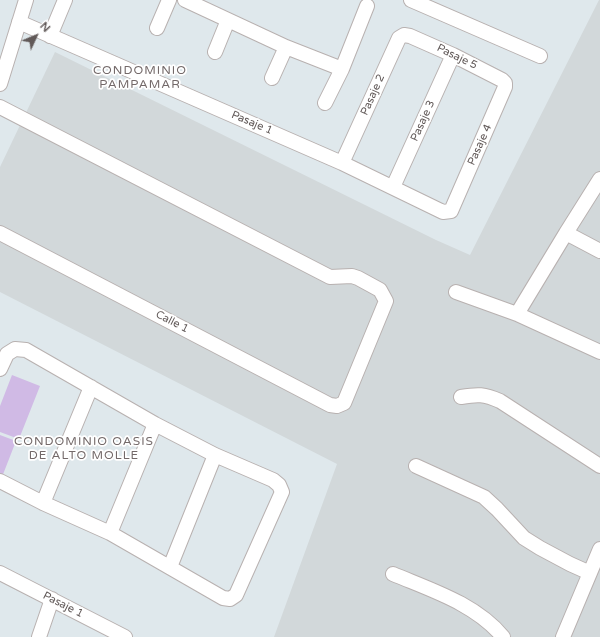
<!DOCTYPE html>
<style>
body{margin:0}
#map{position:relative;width:600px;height:637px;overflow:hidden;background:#dfe8ec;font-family:"Varela Round",sans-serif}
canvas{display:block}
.north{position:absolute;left:16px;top:16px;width:40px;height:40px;-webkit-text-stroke:3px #fff;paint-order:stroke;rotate:46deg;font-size:11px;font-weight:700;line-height:16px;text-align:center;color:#615958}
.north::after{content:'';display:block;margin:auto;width:14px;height:18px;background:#615958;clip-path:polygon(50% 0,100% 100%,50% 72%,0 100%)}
</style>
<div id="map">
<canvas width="600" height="637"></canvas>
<div class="north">N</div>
</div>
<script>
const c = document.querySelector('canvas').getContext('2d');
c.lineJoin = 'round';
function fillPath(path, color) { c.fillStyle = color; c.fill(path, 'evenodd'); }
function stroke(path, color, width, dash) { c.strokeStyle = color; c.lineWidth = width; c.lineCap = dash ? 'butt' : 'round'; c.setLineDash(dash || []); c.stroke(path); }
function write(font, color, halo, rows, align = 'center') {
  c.font = font + ' "Varela Round",sans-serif'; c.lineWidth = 3.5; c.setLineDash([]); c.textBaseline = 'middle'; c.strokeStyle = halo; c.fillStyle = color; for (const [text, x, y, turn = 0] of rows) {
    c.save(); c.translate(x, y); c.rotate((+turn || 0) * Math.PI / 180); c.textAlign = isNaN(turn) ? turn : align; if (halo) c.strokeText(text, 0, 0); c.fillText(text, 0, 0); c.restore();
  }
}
fillPath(new Path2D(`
 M599,0h1v637h-326l63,-173 -337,-172v-125l55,-115 381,188 34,15z`), '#d2d8da');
fillPath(new Path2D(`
 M12,375l28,11 -21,53 -19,-7v-26z
 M0,435l16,6 -14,36 -2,-1z`), '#d0bae5');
const minor = new Path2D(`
 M185,0l101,47 56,22
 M411,0l129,56
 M19,22l323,141 101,49 8,-1 54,-124v-4l-3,-3 -49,-25 -43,-19 -6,-1 -5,3 -57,125
 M157,28l12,-28
 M50,36l15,-36
 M215,52l13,-32
 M272,78l14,-31
 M0,84l26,-84
 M325,103l17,-34 25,-63
 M0,107l330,170 22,-1 6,2 22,12 6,11 -42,102 -7,3 -7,-1 -330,-172
 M393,187l60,-132
 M566,233l34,-54
 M600,251l-34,-18 -49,81 83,38
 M456,292l61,22
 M0,369l7,-15 8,-5 11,1 129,74 60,31 58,25 6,5 3,7 -46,103 -6,4 -7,-1 -113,-65 -67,-30 -43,-22
 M461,397c17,-3 23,-3 39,4l100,65
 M416,466l68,31 13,12 27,29 16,10 30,16 20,9
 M43,503l48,-116
 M110,533l45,-109
 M170,567l45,-112
 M0,573l125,64
 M393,574c38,16 83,30 110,63
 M39,637l13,-38
 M563,637l37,-88`);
stroke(minor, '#b8b1b0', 16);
stroke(minor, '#fff', 14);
write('11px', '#615958', '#fff', [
 ["Pasaje 5",457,57,26],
 ["Pasaje 2",373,95,-66],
 ["Pasaje 3",423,121,-66],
 ["Pasaje 1",252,123,23],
 ["Pasaje 4",480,145,-66],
 ["Calle 1",172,322,27],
 ["Pasaje 1",63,605,27]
]);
c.letterSpacing = '1px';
write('12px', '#736969', '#fff', [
 ["CONDOMINIO",140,71],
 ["PAMPAMAR",140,85],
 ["CONDOMINIO OASIS",84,442],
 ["DE ALTO MOLLE",84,456]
]);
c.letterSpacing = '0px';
</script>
